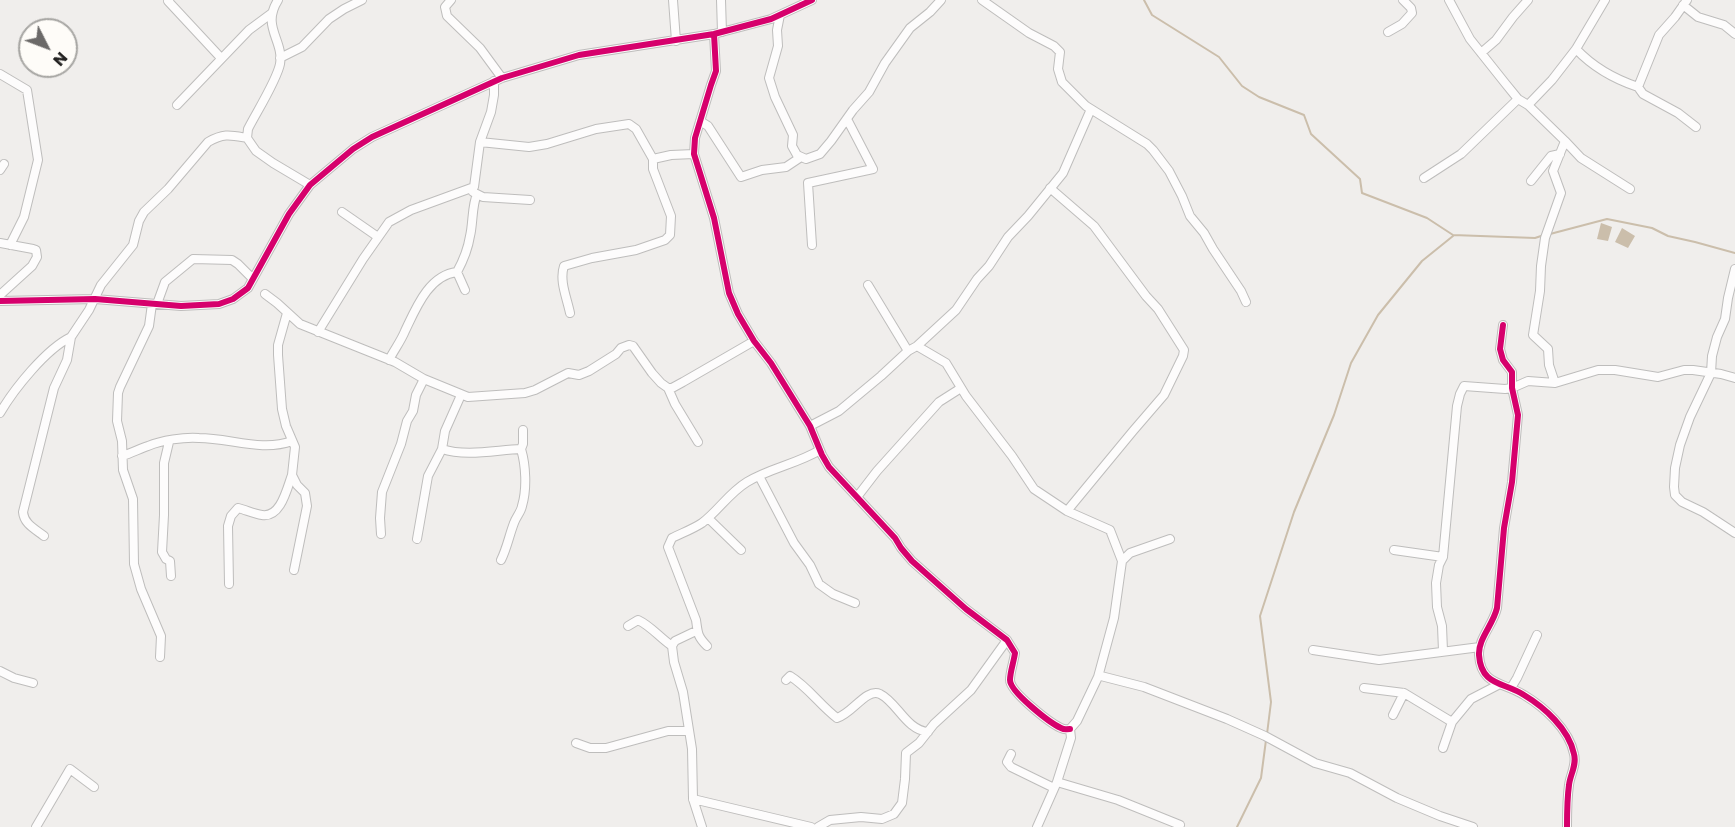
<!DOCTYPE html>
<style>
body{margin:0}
#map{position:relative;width:1735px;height:827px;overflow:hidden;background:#f0eeec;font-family:Poppins,sans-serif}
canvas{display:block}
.north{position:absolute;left:18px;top:18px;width:60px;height:60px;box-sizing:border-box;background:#fefcf8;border:2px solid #a6a5a2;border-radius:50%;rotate:132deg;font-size:16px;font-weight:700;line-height:24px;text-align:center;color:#232221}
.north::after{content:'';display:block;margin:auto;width:21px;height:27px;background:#6b6968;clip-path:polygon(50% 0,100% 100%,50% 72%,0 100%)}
</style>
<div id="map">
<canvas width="1735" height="827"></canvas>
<div class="north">N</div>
</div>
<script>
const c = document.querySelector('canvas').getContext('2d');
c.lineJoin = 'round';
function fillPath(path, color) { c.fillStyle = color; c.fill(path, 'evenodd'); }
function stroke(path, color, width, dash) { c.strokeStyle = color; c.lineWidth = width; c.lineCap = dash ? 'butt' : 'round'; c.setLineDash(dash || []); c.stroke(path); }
fillPath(new Path2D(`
 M1601,223l11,4 -4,14 -11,-2z
 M1622,228l13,8 -7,12 -13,-6z`), '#cbbeab');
stroke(new Path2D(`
 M1144,0l8,15 67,42 23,29 17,11 45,18 7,19 49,45 2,14 65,25 26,17 82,3 9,-3
 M1550,234l57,-15 45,9 16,8 27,6 40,11
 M1267,734l4,-32 -11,-86 34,-104 40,-97 17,-52 27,-48 44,-54 31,-25
 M1237,827l24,-49 5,-38`), '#cbbeab', 2);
const street = new Path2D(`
 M169,0l-1,1 53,57
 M278,0c-17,27 6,40 2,64 -3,16 -24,49 -32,65l-1,9 9,13 17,12 37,22
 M451,0l-6,7 2,9 33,32 22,30
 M673,0l3,41
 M721,0l1,32
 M982,0l47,33 25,13 6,6 -2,17 4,13 24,24 61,38 6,6 16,21 13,25 8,20 14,17 9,16 28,42 5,11
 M1449,0l21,39 35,44 13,16 10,6 37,36 -12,30 8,22 -16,45 -4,28 -1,25 -7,44 15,14 1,16 6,18
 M1687,0l-12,17 -16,18 -21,52 5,7 35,19 18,14
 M1683,5l15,12 26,8 11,9
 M780,15l-3,15 1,16 -9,32 6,19 18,38 -1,11 5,9 9,4 14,-5 11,-13 22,-31 16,-18 16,-29 25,-35 20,-16 11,-12
 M1388,32l14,-8 10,-11 -1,-5 -8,-8
 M714,34l2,37 -5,14 -16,53 -1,16 20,64 15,75 9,21 16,27 17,22 39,63 12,29 7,12 66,71 6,10 11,13 54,48 41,31 8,13c-1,8 -5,19 -5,27 0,12 40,43 51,48 4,2 4,1 9,1
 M1576,49c17,18 38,30 62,38
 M1481,53l15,-13 17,-23 15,-17
 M280,58l22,-11 27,-28 15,-10 18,-9
 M0,74l27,16 11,70 -14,57 -14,28
 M177,105l72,-75 23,-17
 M1528,105l24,-25 24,-31 29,-49
 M700,121l8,5 33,51 21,-7 24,-3 15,-10
 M1565,141l16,17 49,31
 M480,142l49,5 18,-3 49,-15 33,-5 7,5 17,30
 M0,170l4,-6
 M1424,178l37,-24 57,-55
 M1531,181l20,-25 9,-2
 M1050,188l44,38 52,70 12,13 26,41 -1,6 -19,39 -31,36 -66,80
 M473,192l10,5 47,3
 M342,212l36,25
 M0,243l33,6 3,1 1,7 -5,9 -32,29
 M812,245l-4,-62 65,-14 -26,-50
 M1735,269l-7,29 -3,21 -8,18 -5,19 -1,17 -21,44 -10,28 -5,23 -1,19 1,8 7,7 21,10 32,21
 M868,285l40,66
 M465,290l-8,-18c6,-11 11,-23 13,-36 3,-11 2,-33 7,-41
 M265,294l12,9 23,21 95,38 29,17 44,18 57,-4 10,-3 33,-17 11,2 10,-4 27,-17 5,-6 8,-3 4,1 19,27 9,10 7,5 7,16 23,38
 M0,301l95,-2 86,7 38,-2 14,-5 15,-11 41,-74 21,-29 43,-36 19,-12 130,-59 77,-23 135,-21 57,-15 41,-19
 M152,304l-3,22 -29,61 -2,6 -1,28 5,20 1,29 10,29 1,65 7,25 20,47 -1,21
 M157,304l8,-22 28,-23 39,1 6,4 15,15
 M287,313l-9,32v10l4,54 4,17 9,21 -3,28 5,10 8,8 2,13 -13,64
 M570,313c-3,-15 -11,-32 -6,-47l28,-8 44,-8 29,-10 5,-5 1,-19 -18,-47v-10l18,-4 23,-1
 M1503,325l-3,24 3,11 9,12v16l6,27 -6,67 -8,46 -7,80c-4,17 -19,31 -18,47 2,31 25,27 45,40 20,12 45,34 50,59 3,11 -4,21 -5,31 -2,14 -2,28 -2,42
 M318,332l45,-73 26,-37 22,-12 63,-23 6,-45 11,-30 3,-17v-14
 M917,346l29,17 20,33 46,60 22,33 33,22 43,19 12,31
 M389,360c5,-10 12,-19 16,-29 11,-23 24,-56 52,-59
 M668,388h4l11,-6 71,-41
 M461,395l-16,36 -3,18c24,8 54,1 79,0 5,17 6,40 1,57 -1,6 -6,11 -8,17 -5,13 -7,25 -13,37
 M0,413c14,-24 46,-64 71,-76
 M810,426l29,-15 42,-35 27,-25 9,-5 39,-36 21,-31 12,-13 19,-29 20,-21 35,-43 28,-64
 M169,442l-5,21v52l-2,37 4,7 4,2 1,15
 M521,449l2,-5v-14
 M122,456c10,-3 17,-7 26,-10 14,-6 36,-9 51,-8 31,0 63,14 93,3
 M759,476l35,67 16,22 9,19 14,10 22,9
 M857,497l20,-26 62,-69 22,-14
 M708,518l33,32
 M381,534l-1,-16 2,-26 19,-48 6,-23 6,-10 3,-16 8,-16
 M44,536c-9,-7 -20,-12 -21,-24l31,-124 13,-28 4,-23 18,-27 12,-25 32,-40 6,-24 5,-9 24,-23 40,-47c16,-9 22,-7 39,-4
 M417,539l11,-63 14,-27
 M1394,550l49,7 14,-151 3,-12 4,-8 41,3 7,-1 16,-7 27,2 43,-13h17l43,7 26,-7h9l28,4 14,4
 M1443,557l-4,8 -3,18 1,24 5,19 1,25
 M229,584l-1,-58 3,-10 7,-8c8,2 16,6 24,7 19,3 25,-27 30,-40
 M628,626l10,-6c13,6 22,18 34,26
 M696,631l-21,10 -3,5 2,16 9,30 9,57 1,50 9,28
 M707,646c-10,-10 -9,-13 -11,-26l-28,-73 4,-9c10,-5 21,-9 30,-15 16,-12 27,-30 45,-41 23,-14 50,-18 73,-32
 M1313,650l66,10 101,-13
 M0,671l14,7 19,5
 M1098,677l3,-1 43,11 83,32 38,17 50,27 35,10 47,25 43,18 33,11
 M786,680l4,-4c18,11 30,29 47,42 16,-5 29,-30 43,-24 17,8 26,36 48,38
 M1364,688l40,5 48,29
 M1511,688l6,-10 20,-43
 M1393,715l11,-22
 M1070,729l7,-8 21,-44 16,-59 8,-57 8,-8 40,-14
 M576,743l14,5h16l62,-17h20
 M1443,748l9,-26 19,-23 27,-14
 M1011,754l-4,8 4,5 43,21
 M1057,782l61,18 62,25
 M693,799l118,28
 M36,827l34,-58 24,18
 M818,827l12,-7 31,-3 21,2 12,-5 8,-11 3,-24 1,-26 13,-10 15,-19 37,-34 36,-50
 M1037,827l20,-45 14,-44 -1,-9`);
stroke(street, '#bebdbc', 10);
stroke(street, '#fdfcfc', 8);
stroke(new Path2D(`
 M714,34l2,37 -5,14 -16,53 -1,16 20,64 15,75 9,21 16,27 17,22 39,63 12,29 7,12 66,71 6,10 11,13 54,48 41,31 8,13c-1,8 -5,19 -5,27 0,12 40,43 51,48 4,2 4,1 9,1
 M0,301l95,-2 86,7 38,-2 14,-5 15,-11 41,-74 21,-29 43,-36 19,-12 130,-59 77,-23 135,-21 57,-15 41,-19
 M1503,325l-3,24 3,11 9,12v16l6,27 -6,67 -8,46 -7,80c-4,17 -19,31 -18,47 2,31 25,27 45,40 20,12 45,34 50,59 3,11 -4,21 -5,31 -2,14 -2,28 -2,42`), '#d6006c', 6);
</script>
